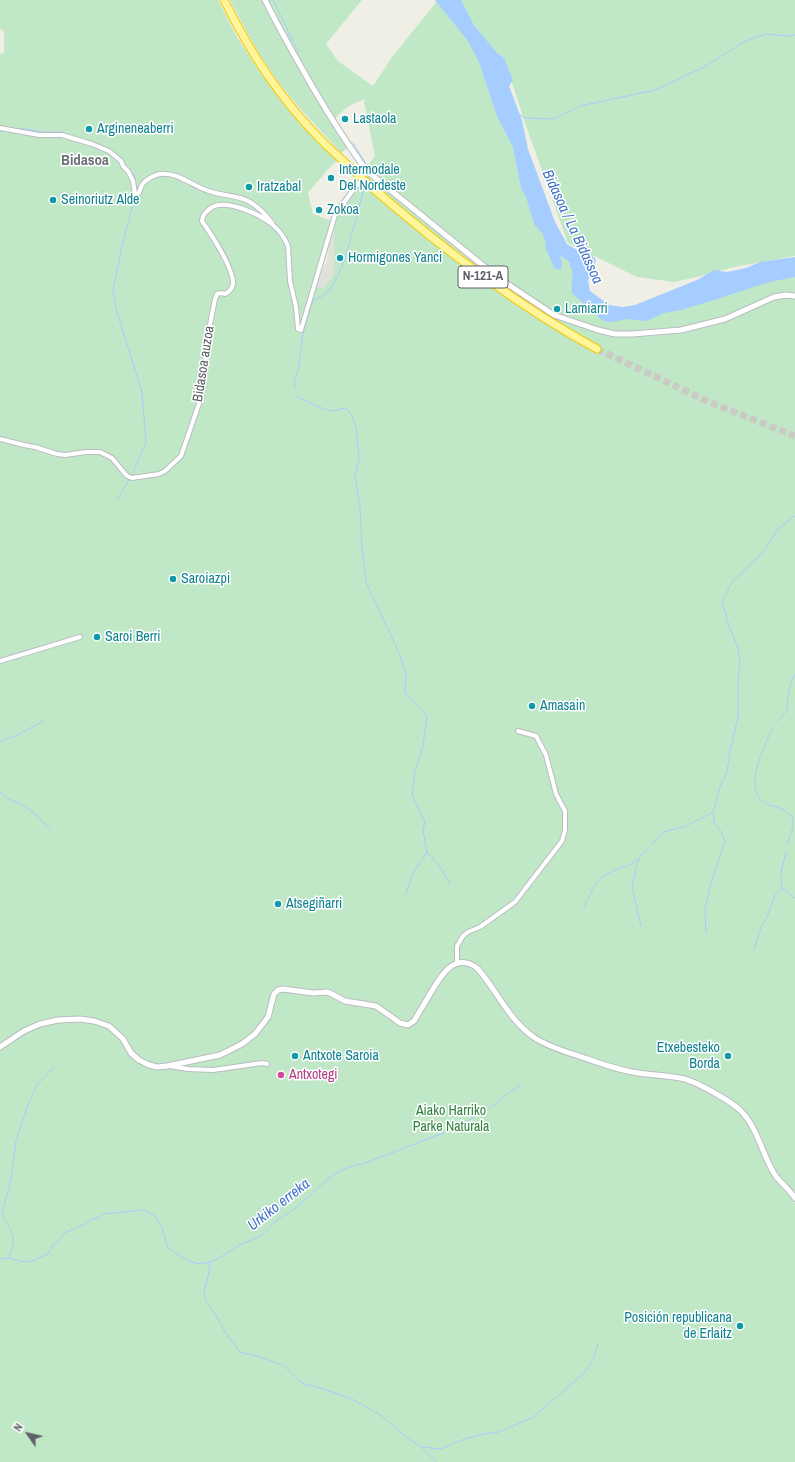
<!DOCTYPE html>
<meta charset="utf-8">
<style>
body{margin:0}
#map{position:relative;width:795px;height:1462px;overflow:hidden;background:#f0efe5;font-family:"Archivo Narrow",sans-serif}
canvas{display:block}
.north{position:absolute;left:8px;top:1414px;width:40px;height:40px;-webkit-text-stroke:3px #fff;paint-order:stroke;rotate:304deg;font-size:11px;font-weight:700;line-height:16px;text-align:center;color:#5d6066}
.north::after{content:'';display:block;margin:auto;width:14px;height:18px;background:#5d6066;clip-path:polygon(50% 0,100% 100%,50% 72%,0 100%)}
</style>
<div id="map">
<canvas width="795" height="1462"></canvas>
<div class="north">N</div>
</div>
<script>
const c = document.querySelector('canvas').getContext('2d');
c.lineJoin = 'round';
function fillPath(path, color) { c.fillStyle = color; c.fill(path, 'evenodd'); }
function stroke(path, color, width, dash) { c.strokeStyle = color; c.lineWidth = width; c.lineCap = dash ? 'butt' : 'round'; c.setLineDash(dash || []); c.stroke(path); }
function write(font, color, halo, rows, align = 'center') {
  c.font = font + ' "Archivo Narrow",sans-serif'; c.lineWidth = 3; c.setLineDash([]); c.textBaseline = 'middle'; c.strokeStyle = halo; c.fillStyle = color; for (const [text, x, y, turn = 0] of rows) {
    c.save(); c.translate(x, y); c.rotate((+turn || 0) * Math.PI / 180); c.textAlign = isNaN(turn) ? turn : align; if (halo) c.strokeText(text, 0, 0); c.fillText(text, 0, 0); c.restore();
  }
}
fillPath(new Path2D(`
 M334,222l2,45 -3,10 -10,12 -7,-3 8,-21 2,-1z`), '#e1e0d9');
fillPath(new Path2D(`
 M0,0h218l19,37 20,31 32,43 39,39 9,11 -8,7 -21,25 5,21 21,8v-12l41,-54 -11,-55 1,-2 -16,7 -14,12 17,26 -11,9c-25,-28 -53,-55 -73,-86 -15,-22 -26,-44 -38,-67h132l-36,44 12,17 35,25 19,-29 46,-57 26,18 103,241 6,11v5l8,19 32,20 182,-47v1195h-795v-1408l4,-1v-22l-4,-2zM334,225v49l-11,15 -7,-3 13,-38z
 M455,0h340v256l-61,11 -41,11 -19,4 -37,-5 -69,-34 -42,-117 -19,-59z`), '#c1e8c6');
fillPath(new Path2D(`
 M435,0h26l13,25 23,28 7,5 9,22 -4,6 13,34 6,29 27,73 12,22 15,9h8l6,7 -8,21 2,10 19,14 14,2 12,-2 62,-25 17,-10 13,2 19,-4 14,-6 35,-5v20l-26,5 -58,19 -30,9 -17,3 -18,8 -18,-2 -16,3 -9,-1 -31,-28c-2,-15 7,-29 -12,-37l2,7 -1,7 -6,-1c-4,-7 -6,-14 -10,-21l1,-6 -4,-9 -8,-9 -8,-27 -5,-9 -8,-41 -16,-31 -18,-54 -11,-21z`), '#a6cdff');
stroke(new Path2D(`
 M273,0l25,51
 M519,114l6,4 29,1 26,-13 75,-16 47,-22 44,-27 20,-7 21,2 8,-1
 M15,129l6,-1 20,4h18l19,6
 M0,131h7
 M87,140l16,6
 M353,143l12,19
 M124,163l4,5
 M130,171l5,5v8
 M295,389l-1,-5 5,-18 4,-32 8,-29 4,-6 6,-2 10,-8 13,-27 15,-54 5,-22
 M296,396c9,4 28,15 37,15 5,0 9,-3 13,-3l6,8 4,11 3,32 -4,16 5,33 2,40 4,34 34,73 6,18 -1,20 22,23 -4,30 -8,25 -3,24 13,27 -2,8 4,22 -15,23 -6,19
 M132,475l14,-33 -4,-50 -26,-83 -3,-19 9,-44 13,-49
 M117,500l12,-20
 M776,722l11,-11c0,-12 2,-25 8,-37
 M773,728c-8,15 -27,55 -13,71 7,8 14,6 22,10 4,2 7,5 10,7 3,15 -2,15 -4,28
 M0,742l17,-7 27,-14
 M0,791c8,10 11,8 21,13 12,7 21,16 29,26
 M652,844l11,-12 23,-6 26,-13
 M427,852l12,13 11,19
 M786,852l-5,21 1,15 13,10
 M584,908c8,-19 11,-29 31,-38 9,-3 16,-5 23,-11
 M641,926l-7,-30 -2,-11 7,-27 10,-10
 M706,933l-1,-23 4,-20 16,-49 -3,-8 -8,-10 -1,-10 7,-26 7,-15 3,-21 8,-34v-39l2,-14 -2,-16 -8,-19 -8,-27 10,-20 32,-31 14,-22 17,-13
 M754,949l7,-22 6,-10 8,-22 7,-7
 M8,1258c10,-23 4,-23 -6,-44l9,-35 5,-38 12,-36 9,-20 17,-18
 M0,1259l8,-1 18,4 9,-2 13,-6 4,-8 7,-6 5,-7 21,-9 5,-4 8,-2 5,-4 41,-4 11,6 7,11 6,21c8,5 18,13 27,15 17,3 31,-10 45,-18 7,-4 18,-6 24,-12 4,-3 7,-8 11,-11 7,-6 16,-10 23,-16 22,-18 34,-38 65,-42l93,-36 38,-23 14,-12 13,-8
 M210,1262l-2,15 -4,15 2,10 10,13 9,17 15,20 17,4 26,9 19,18 24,7 26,9 30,17 23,20 16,11 15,15
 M422,1447l19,2 21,-9 21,-6 16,-2 33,-14 52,-45 9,-13 5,-16`), '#a6cdff', 1);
stroke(new Path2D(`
 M573,265l12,24`), '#a6cdff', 6);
stroke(new Path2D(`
 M597,349l112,53 86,34`), '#cbcbc5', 7, [7, 3.5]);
const minor = new Path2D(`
 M0,128l39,7h23l30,9 17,7 12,10 2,5 5,5 5,10 2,13 1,2c4,-3 4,-7 6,-11 3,-5 12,-10 18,-11 20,-2 34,14 52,18 12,4 27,3 38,10 8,5 17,14 22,21
 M0,439l24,6 11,2 22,7 8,1 21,-3h14l12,6 15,18 5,2 27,-4 6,-3 16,-15 21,-61 6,-60 7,-36 2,-5 4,-1 4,1c4,-2 7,-5 8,-10 1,-15 -22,-50 -31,-63l1,-5c2,-3 6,-7 9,-9 16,-8 49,8 61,18 6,5 12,14 15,21l2,35 6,26 2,22 3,1 34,-115 32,-44
 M0,661l80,-24
 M457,964v-18l6,-10 5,-4 12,-5 35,-25 47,-61 3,-11v-19l-9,-17 -10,-39 -10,-19 -18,-5
 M170,1066l18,3 25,1 49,-7 5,1`);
const tertiary = new Path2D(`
 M265,0c14,29 31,58 47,86 17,29 35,58 55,85l130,106 57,38 44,15 17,4h17l49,-4 44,-11 49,-22 12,-2 9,1
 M0,1047l24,-16 16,-7 18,-4 22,-1 14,2 15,5 14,13 8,14 8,7 10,5 8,2 10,-1 53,-11 22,-11 13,-10 13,-17 6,-23 4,-4 5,-1 30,4 15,-1 17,9 31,5 24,17 8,2 6,-4c5,-9 11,-18 16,-27 10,-17 24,-43 47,-26 20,22 32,53 58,70 14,9 31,14 47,19 17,6 33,12 50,15 16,3 32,3 48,6 14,2 51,23 61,33 17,17 21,44 34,64 6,8 14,14 20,23`);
const trunk = new Path2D(`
 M224,0c28,56 57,100 101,144
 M368,184c71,62 146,120 229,165`);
stroke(minor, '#babcc1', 6);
stroke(tertiary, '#babcc1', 7);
stroke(trunk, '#f5c700', 9);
stroke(minor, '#fff', 4);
stroke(tertiary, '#fff', 5);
stroke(trunk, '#fff69c', 7);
const trunkBridge = new Path2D(`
 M325,144l43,40`);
stroke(trunkBridge, '#f5c700', 9, []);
stroke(trunkBridge, '#fff69c', 7);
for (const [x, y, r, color] of [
 [345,119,4,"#0f9aa8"],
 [89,129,4,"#0f9aa8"],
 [331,178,4,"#0f9aa8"],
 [249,187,4,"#0f9aa8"],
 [53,200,4,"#0f9aa8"],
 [319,210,4,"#0f9aa8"],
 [340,258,4,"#0f9aa8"],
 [557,309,4,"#0f9aa8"],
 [173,579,4,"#0f9aa8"],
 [97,637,4,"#0f9aa8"],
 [532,706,4,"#0f9aa8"],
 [278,904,4,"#0f9aa8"],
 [295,1056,4,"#0f9aa8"],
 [728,1056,4,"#0f9aa8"],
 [281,1075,4,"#d1479c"],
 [740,1326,4,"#0f9aa8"]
]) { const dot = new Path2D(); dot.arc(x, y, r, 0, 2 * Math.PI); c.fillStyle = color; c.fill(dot); stroke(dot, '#fff', 1.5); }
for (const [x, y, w] of [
 [483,277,50]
]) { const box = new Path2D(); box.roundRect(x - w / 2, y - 11, w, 22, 3); c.fillStyle = '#fff'; c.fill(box); stroke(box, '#5d6066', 1); }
write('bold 13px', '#5d6066', null, [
 ["N-121-A",483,277]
]);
write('14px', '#0d838f', '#fff', [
 ["Lastaola",353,119],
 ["Argineneaberri",97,129],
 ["Intermodale",339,170],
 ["Del Nordeste",339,186],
 ["Iratzabal",257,187],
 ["Seinoriutz Alde",61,200],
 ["Zokoa",327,210],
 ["Hormigones Yanci",348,258],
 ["Lamiarri",565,309],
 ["Saroiazpi",181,579],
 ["Saroi Berri",105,637],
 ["Amasain",540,706],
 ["Atsegiñarri",286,904],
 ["Etxebesteko",720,1048,"right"],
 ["Borda",720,1064,"right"],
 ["Antxote Saroia",303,1056],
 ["Posición republicana",732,1318,"right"],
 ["de Erlaitz",732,1334,"right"]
], 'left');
write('14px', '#5d6066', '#fff', [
 ["Bidasoa auzoa",204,364,-81]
]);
write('14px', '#b23c85', '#fff', [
 ["Antxotegi",289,1075]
], 'left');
write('14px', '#30823e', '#fff', [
 ["Aiako Harriko",451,1111],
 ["Parke Naturala",451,1127]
]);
write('bold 15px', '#6e7278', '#fff', [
 ["Bidasoa",85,161]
]);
write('italic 15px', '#4273c8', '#fff', [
 ["Bidasoa / La Bidassoa",572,227,65],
 ["Urkiko erreka",279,1205,-38]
]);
</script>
